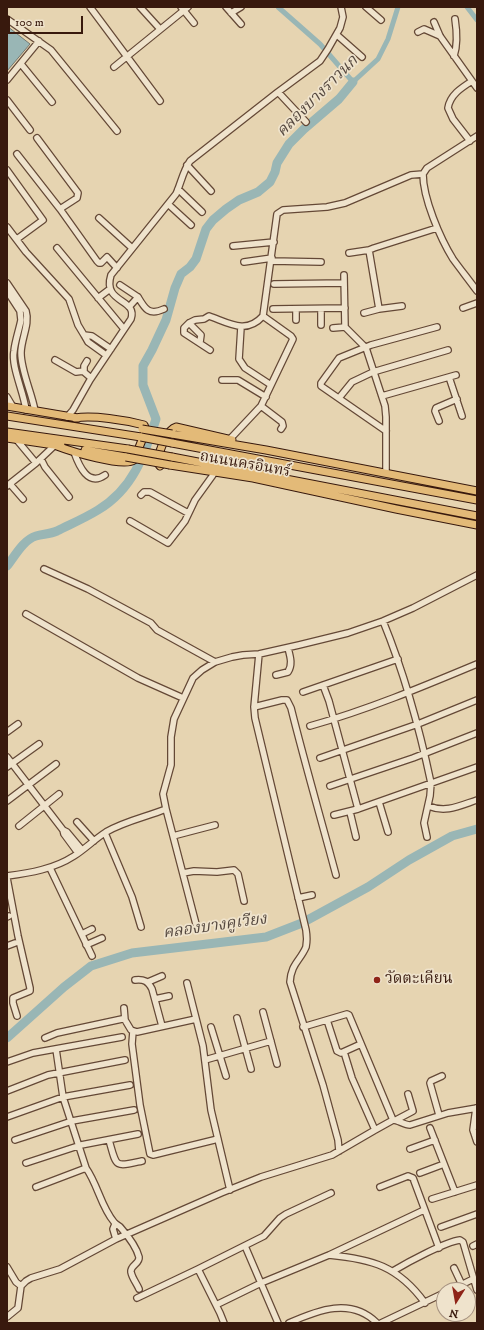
<!DOCTYPE html>
<meta charset="utf-8">
<style>
body{margin:0}
#map{position:relative;width:484px;height:1330px;overflow:hidden;background:#e6d4b1;font-family:"IM FELL DW Pica",serif}
canvas{display:block}
.frame{position:absolute;inset:0;border:8px solid #38190d;pointer-events:none}
.north{position:absolute;left:436px;top:1282px;width:40px;height:40px;box-sizing:border-box;background:#efe3cc;border:1px solid #a69280;border-radius:50%;rotate:191deg;font-size:11px;font-weight:700;line-height:16px;text-align:center;color:#38190d}
.north::after{content:'';display:block;margin:auto;width:14px;height:18px;background:#8f2418;clip-path:polygon(50% 0,100% 100%,50% 72%,0 100%)}
.scale{position:absolute;left:8px;top:16px;width:75px;height:18px;box-sizing:border-box;border:2px solid #38190d;border-top:0;padding-left:5px;font-size:12px;line-height:14px;white-space:nowrap;color:#38190d;-webkit-text-stroke:3px #efe3cc;paint-order:stroke}
</style>
<div id="map">
<canvas width="484" height="1330"></canvas>
<div class="frame"></div>
<div class="north">N</div>
<div class="scale">100 m</div>
</div>
<script>
const c = document.querySelector('canvas').getContext('2d');
c.lineJoin = 'round';
function fillPath(path, color) { c.fillStyle = color; c.fill(path, 'evenodd'); }
function stroke(path, color, width, dash) { c.strokeStyle = color; c.lineWidth = width; c.lineCap = dash ? 'butt' : 'round'; c.setLineDash(dash || []); c.stroke(path); }
function write(font, color, halo, rows, align = 'center') {
  c.font = font + ' "IM FELL DW Pica","Noto Serif Thai",serif'; c.lineWidth = 3.5; c.setLineDash([]); c.textBaseline = 'middle'; c.strokeStyle = halo; c.fillStyle = color; for (const [text, x, y, turn = 0] of rows) {
    c.save(); c.translate(x, y); c.rotate((+turn || 0) * Math.PI / 180); c.textAlign = isNaN(turn) ? turn : align; if (halo) c.strokeText(text, 0, 0); c.fillText(text, 0, 0); c.restore();
  }
}
const water = new Path2D(`
 M7,26l23,18 -23,27z`);
fillPath(water, '#99b6b5');
stroke(water, '#727772', 1);
stroke(new Path2D(`
 M278,7l42,37 33,38 25,-23 10,-20 10,-32
 M467,7l10,13`), '#99b6b5', 5);
stroke(new Path2D(`
 M7,566c8,-10 16,-26 29,-30 7,-2 14,-2 21,-5 14,-7 28,-13 41,-21 35,-21 46,-54 58,-91l-13,-34v-19l9,-16 14,-30 9,-32 6,-14 9,-7 6,-8 10,-30 7,-9 13,-11 13,-9 19,-8 12,-10 5,-10 2,-9 12,-19 15,-15 35,-30 14,-17
 M7,1038l57,-51 27,-21 41,-13 134,-16 36,-14 66,-36 41,-27 43,-24 25,-7`), '#99b6b5', 9);
const minor = new Path2D(`
 M90,7l70,94
 M140,7l20,22
 M181,7l13,16
 M226,7l15,17
 M366,7l15,13
 M231,13l10,-6
 M7,19l44,31 66,81
 M434,22l6,14 37,52
 M418,32l6,-3 16,7
 M337,35l25,22
 M454,56c4,-12 3,-24 1,-37
 M21,64l31,38
 M114,67l74,-60
 M7,80l32,-39
 M278,92l28,30
 M7,100l23,30
 M477,136l-50,32 -4,6c0,24 17,64 30,85 8,11 16,21 24,32
 M37,138l41,55 -1,5 -17,11
 M470,141l-17,-22 -5,-11c2,-13 13,-20 24,-27
 M17,154l43,55 37,52 2,2h2l6,-6 10,11
 M187,165l24,26
 M7,170l36,50 -26,19
 M178,189l24,23
 M168,204l23,21
 M99,218l33,30
 M7,227l19,25 43,47 9,26 6,10
 M233,246l41,-4
 M57,248l67,81
 M369,250l10,59
 M349,253l20,-3 5,-2 63,-20
 M272,261l49,1
 M244,262l28,-4
 M344,275l1,52 21,21 19,58 1,11v56
 M7,283l19,28c4,13 -5,28 -5,42 0,18 11,40 14,58
 M274,284l70,-1
 M120,285l18,12 -9,10
 M7,291l13,20 1,9c-2,10 -6,21 -7,31 -3,15 10,42 12,59
 M138,297c7,12 11,19 26,12
 M98,298l12,-9
 M463,308l14,-5
 M273,309l72,-1
 M296,309v11
 M364,313l15,-4 23,-3
 M189,323l-5,5v5l26,17
 M321,325v-16
 M241,327l-2,32 6,9 26,17
 M333,328l12,-1
 M200,342l1,-7 -12,-12 6,-3 9,-1 5,-3c20,7 37,19 54,0
 M106,355l-18,-13 -4,-7 8,1 19,13
 M55,360l21,12 8,-1
 M87,361l-3,5v6l7,6
 M449,377l13,39
 M222,380h16l28,17
 M382,396l74,-21
 M7,397l6,10
 M339,398l13,-16 21,-10 75,-22
 M261,406l21,16 1,4 -2,3
 M67,417l6,-7 17,-30 41,-61c7,-21 -29,-15 -20,-44l65,-81c5,-11 7,-23 14,-33l88,-69 42,-31 8,-12 12,-21 3,-11 -2,-10
 M439,421l-4,-10 1,-3 21,-9
 M386,431l-65,-45v-3l18,-25 32,-13 66,-18
 M16,439l20,24
 M230,439l31,-33 32,-67 -2,-3 -28,-20 14,-102 6,-4 44,-3 18,-4 66,-28 12,-1
 M74,452c5,14 14,35 31,23
 M41,459l4,8 24,30
 M10,484l13,15
 M7,486l29,-23 19,-18
 M141,495l3,-3h6l38,21
 M130,521l38,22 17,-22 10,-21 18,-25
 M44,569l44,20 63,34 6,7 58,32
 M26,614l112,64 45,20
 M383,621c22,54 36,105 48,162l-1,13 -6,27 3,14
 M259,654l-5,53 1,11 51,212c1,6 1,12 0,17 -6,14 -15,17 -16,35l33,103 15,55 1,11
 M276,675l12,-3c5,-8 2,-16 0,-24
 M323,685l6,16 29,108
 M303,692l95,-33
 M254,707l28,-7h5l4,8c14,56 30,111 45,167
 M310,726c57,-16 112,-39 167,-62
 M7,732l11,-8
 M7,757l56,73 1,4 14,19
 M320,758l98,-34 59,-24
 M7,767l32,-23
 M330,786l83,-28 64,-25
 M7,801l49,-37
 M379,802l9,30
 M428,806c18,7 31,0 49,-6
 M166,809l31,119
 M350,812l6,25
 M334,815l24,-6 119,-42
 M77,822l17,19
 M19,826l40,-32
 M63,830l4,2 15,18
 M105,833l27,64 9,30
 M173,836l42,-11
 M50,868l42,88
 M183,873l11,-2 23,1 17,-2 4,4 6,27
 M7,876c23,-3 47,-7 67,-20 11,-7 21,-17 32,-24 19,-11 40,-15 60,-23l-3,-15 8,-29v-28l3,-18 19,-41 9,-8 13,-8 17,-5 11,-2 16,-1 40,-9 49,-12 35,-12 30,-13 64,-33
 M7,878l11,58 12,52v3l-17,7v5l4,13
 M298,898l14,-3
 M7,917l2,-1
 M82,934l10,-5
 M86,945l16,-7
 M7,946l8,-3
 M135,980c9,-1 13,1 17,9l10,37
 M148,982l14,-6
 M187,983l16,63 8,64 19,80
 M155,999l14,-3
 M124,1008l1,12
 M263,1012l14,52
 M237,1018l14,51
 M327,1020l10,31 4,2 20,-9
 M211,1027l15,49
 M303,1027l44,-13 2,1 44,105
 M133,1031l-1,13 8,61 10,49 3,1 65,-16
 M45,1038l12,-5 65,-14 3,1 6,10 6,2 59,-13
 M56,1049l7,48 23,71c12,17 15,39 28,54 2,3 5,3 7,6 7,8 15,18 18,29 1,7 -9,8 -8,15 1,6 6,12 8,17
 M344,1052l8,26 23,52
 M205,1060l66,-19
 M7,1062l26,-9 89,-16
 M7,1091l41,-16 77,-15
 M476,1108l-3,22 4,12
 M439,1115l-9,-32 1,-2 11,-5
 M7,1117l56,-20 67,-12
 M396,1120l17,-9 -5,-17
 M430,1128l25,64
 M15,1140l57,-19 62,-11
 M109,1140c8,28 5,27 33,21
 M410,1149l25,-9
 M26,1163l55,-18 57,-11
 M420,1173l24,-9
 M36,1187l50,-19
 M380,1187l28,-11 5,2 26,70
 M432,1199l45,-14
 M115,1224l-2,5 3,10
 M441,1227l36,-13
 M245,1246l33,77
 M473,1246l4,-2
 M329,1255c43,4 69,11 96,48
 M7,1267l9,15 5,4
 M454,1268l8,17
 M198,1269l22,44 4,10
 M393,1271c15,-9 52,-29 67,-31l3,2 14,48
 M451,1290l22,-11
 M137,1298l61,-29 66,-33 16,-18 6,-4 45,-21
 M216,1305l45,-22 68,-28 95,-45
 M7,1317l11,-9 3,-22 5,-5 5,-3 29,-9 56,-30 105,-46 40,-16 71,-22 43,-25 18,-10c5,0 11,5 17,5l38,-12 29,-5
 M289,1323c29,-13 62,-26 88,0
 M381,1323l63,-30`);
const major = new Path2D(`
 M7,406l71,12
 M7,416l134,21
 M7,432l121,17
 M172,434l94,16 211,41
 M7,438l54,8
 M172,443l305,57
 M57,446c13,5 67,22 77,14l12,-30 -2,-5c-19,-5 -51,-10 -69,-7
 M85,450l41,7
 M172,457l305,59
 M170,465l83,13 143,31 81,16
 M160,466l-3,-4v-2c3,-9 9,-30 19,-33l56,13`);
stroke(minor, '#644836', 8);
stroke(major, '#38190d', 9);
stroke(minor, '#efe3cc', 5.5);
stroke(major, '#e3ba78', 7);
const majorBridge = new Path2D(`
 M142,429l30,5
 M141,437l31,6
 M128,449l44,8
 M126,457l44,8`);
stroke(majorBridge, '#38190d', 9, []);
stroke(majorBridge, '#e3ba78', 7);
for (const [x, y, r, color] of [
 [377,980,4,"#8f2418"]
]) { const dot = new Path2D(); dot.arc(x, y, r, 0, 2 * Math.PI); c.fillStyle = color; c.fill(dot); stroke(dot, '#efe3cc', 1.5); }
write('15px', '#38190d', '#efe3cc', [
 ["ถนนนครอินทร์",245,465,10]
]);
write('15px', '#38190d', '#efe3cc', [
 ["วัดตะเคียน",385,980]
], 'left');
write('italic 16px', '#55483f', '#efe3cc', [
 ["คลองบางราวนก",318,97,-45],
 ["คลองบางคูเวียง",215,927,-8]
]);
</script>
